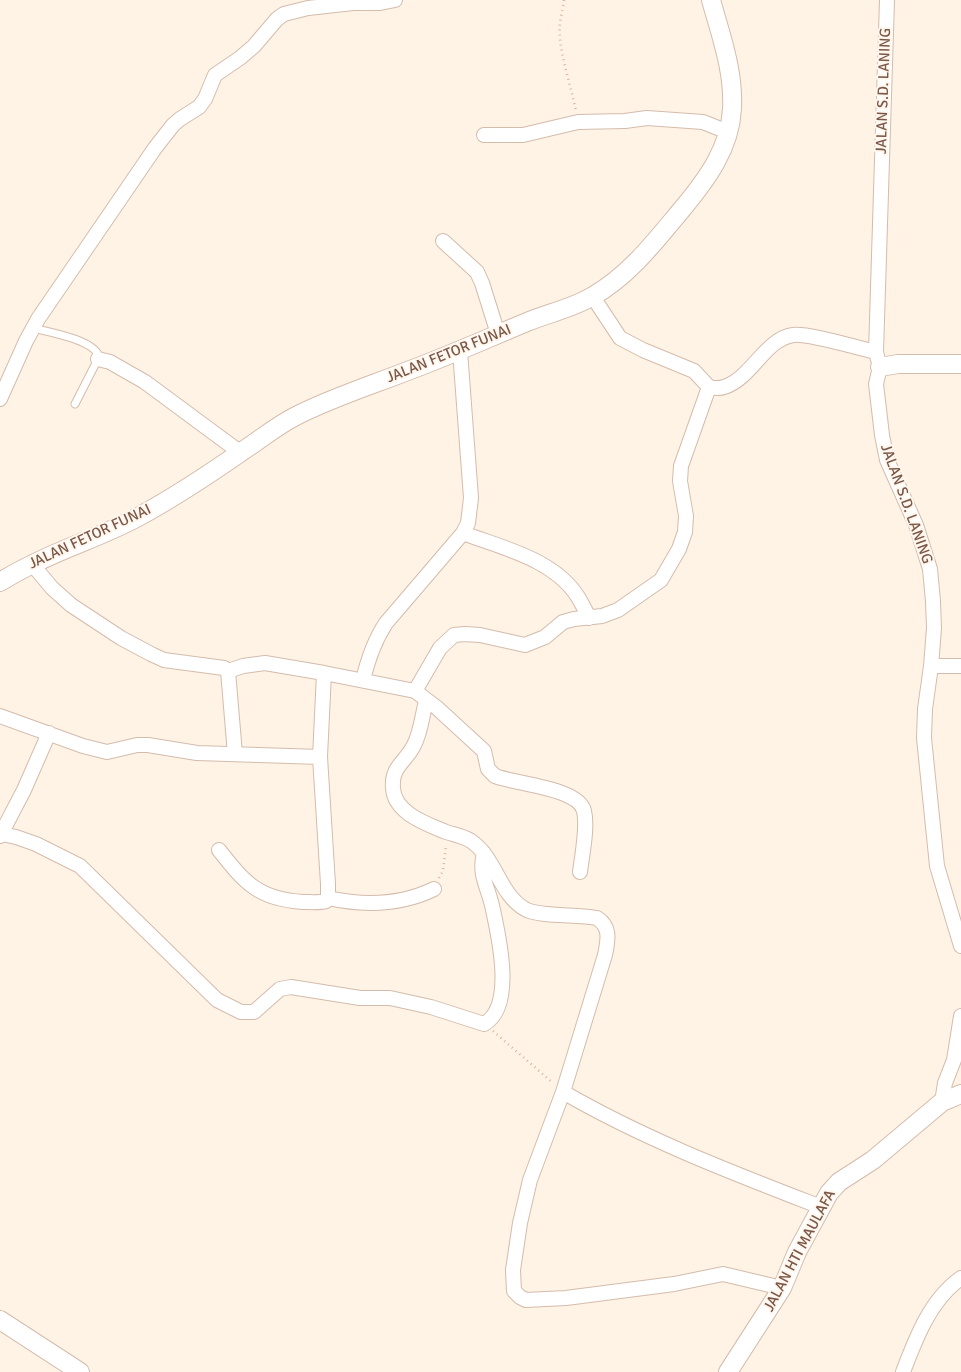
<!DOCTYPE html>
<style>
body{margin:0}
canvas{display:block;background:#fef3e5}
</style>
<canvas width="961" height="1372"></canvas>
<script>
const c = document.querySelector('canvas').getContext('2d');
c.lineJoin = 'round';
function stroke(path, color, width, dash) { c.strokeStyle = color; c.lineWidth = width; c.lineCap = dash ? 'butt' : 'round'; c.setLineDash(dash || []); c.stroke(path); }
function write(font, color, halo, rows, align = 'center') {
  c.font = font + ' Signika,sans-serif'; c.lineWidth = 4; c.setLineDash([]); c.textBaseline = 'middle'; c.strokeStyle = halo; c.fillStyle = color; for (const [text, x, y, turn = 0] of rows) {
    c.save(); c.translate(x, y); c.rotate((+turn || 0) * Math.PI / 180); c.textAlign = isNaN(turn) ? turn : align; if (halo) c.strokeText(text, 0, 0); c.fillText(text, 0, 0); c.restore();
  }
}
const service = new Path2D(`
 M33,328c16,4 62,12 66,29l-24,47`);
const minor = new Path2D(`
 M887,0l-11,352 4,15 -4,17 6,51 5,25 29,65 14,44 3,32 1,27 -3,38 -6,43 -1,29 13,128 24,80
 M484,135h39l55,-13 47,-1 22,-3 56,4 25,10
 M443,241l34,31 5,11 16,51
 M98,359l12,3 35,20 96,71
 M709,387c5,1 10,2 15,0 27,-8 41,-48 69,-52 16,-2 64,13 83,17
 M0,399l26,-58 12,-22 117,-171 18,-23 7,-6 19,-12 6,-8 10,-24 25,-17 14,-12 23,-27 7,-5 24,-6 45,-5h27l15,-3
 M463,533c39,15 91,26 115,64 4,7 8,14 11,21
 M32,564l20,24 19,17 50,33 30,16 13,6 60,8 4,3 7,83
 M931,666h30
 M228,671l15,-5 22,-3 59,10
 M363,680c5,-21 11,-39 23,-57l77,-90 5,-10 3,-25 -11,-147
 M415,691l25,-43 14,-13 11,-1 15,1 45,10 20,-8 18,-15 11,-3 28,-3 16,-6 43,-30 18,-31 6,-17 1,-16 -6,-35 1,-15 28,-79 -15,-16 -51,-21 -23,-12 -27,-41
 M426,701c-4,15 -5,31 -12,44 -8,17 -23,21 -21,43 1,25 34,36 53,44 9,3 17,4 25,9 25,17 28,53 54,68 13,8 54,5 72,9 14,9 11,22 8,37l-42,137 -33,88 -10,43 -7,47 1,21 6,6 6,3 40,-2 108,-14 49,-10 59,14
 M0,716l83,30 24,6 30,-7h11l49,8 123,4 8,127v14l-2,3c-7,2 -16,1 -23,1 -45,-3 -58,-19 -84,-52
 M320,757l4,-84 91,18 21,16 48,44 4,18 7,7c20,8 84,12 89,35 4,16 -2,44 -4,61
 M2,834l14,3 20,7 44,22 137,134 24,12h13l26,-23 11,-2 69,11h30l41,9 53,17c31,-17 15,-86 9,-114 -4,-22 -15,-34 -9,-57
 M0,836l24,-46 25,-57
 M328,898c36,8 73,7 106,-9
 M563,1092c81,47 170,81 258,115
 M942,1102l3,-19 9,-23 7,-44
 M903,1372c13,-34 27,-72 58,-94`);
const tertiary = new Path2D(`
 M880,367l18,-3h63
 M0,582c10,-6 20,-12 31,-17 35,-18 72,-29 107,-48 35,-19 70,-42 103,-65 19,-12 35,-26 55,-36 35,-18 73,-30 109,-44 41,-15 81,-33 122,-50 22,-9 46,-14 66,-26 37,-21 64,-57 90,-88 24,-29 47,-60 49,-99 2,-38 -11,-73 -21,-109
 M0,1320l80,52
 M728,1372l54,-84 15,-36 32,-59 10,-11 34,-22 69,-58 19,-8`);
stroke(service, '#d4bcac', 9);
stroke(minor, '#d4bcac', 16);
stroke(tertiary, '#d4bcac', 20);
stroke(new Path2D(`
 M564,0c-1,8 -3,15 -4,23 -3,24 11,62 16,88
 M439,878l4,-7 3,-26
 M493,1031l60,52`), '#dcb29d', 2.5, [1, 4]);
stroke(service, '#fff', 7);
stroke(minor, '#fff', 14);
stroke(tertiary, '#fff', 18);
write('15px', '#7a5747', '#fff7ee', [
 ["JALAN S.D. LANING",884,91,-88],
 ["JALAN FETOR FUNAI",449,354,-22],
 ["JALAN S.D. LANING",906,504,70],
 ["JALAN FETOR FUNAI",90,537,-25],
 ["JALAN HTI MAULAFA",800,1251,-62]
]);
</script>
